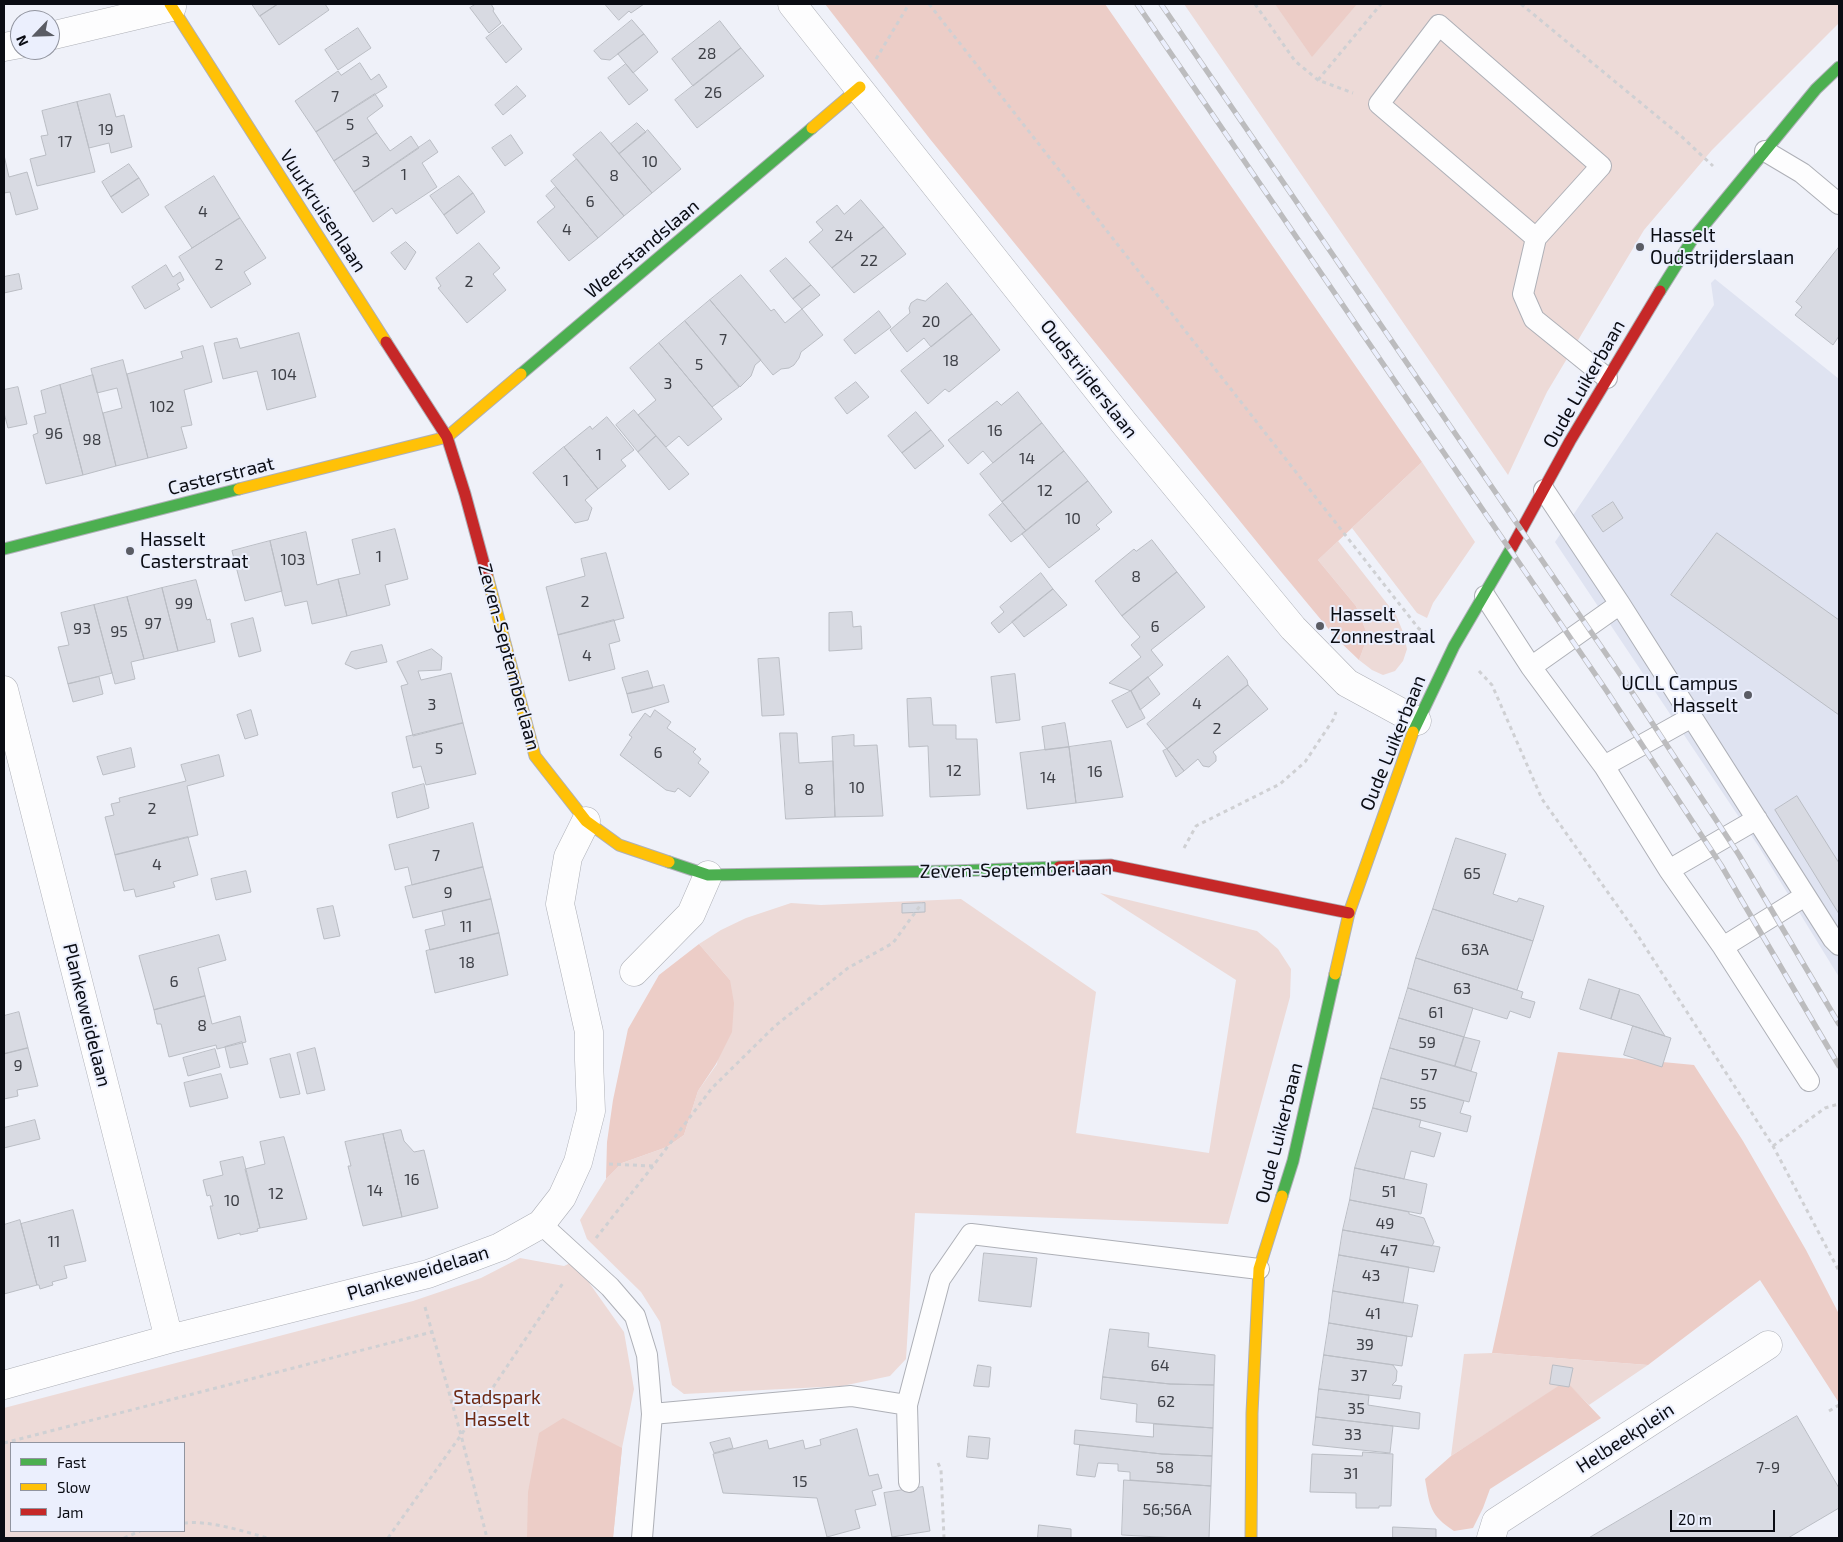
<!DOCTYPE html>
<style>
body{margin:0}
#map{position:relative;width:1843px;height:1542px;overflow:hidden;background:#eff1f9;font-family:"Exo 2",sans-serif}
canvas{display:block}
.frame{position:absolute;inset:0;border:5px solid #0a0c13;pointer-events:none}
.legend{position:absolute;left:10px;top:1442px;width:175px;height:90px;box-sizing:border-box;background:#ebeffd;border:1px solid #91949f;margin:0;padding:6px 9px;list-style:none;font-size:15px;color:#0a0c13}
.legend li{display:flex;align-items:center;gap:10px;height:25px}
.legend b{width:25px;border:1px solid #91949f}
.north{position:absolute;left:10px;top:10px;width:50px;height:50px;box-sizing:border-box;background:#ebeffd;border:1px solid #91949f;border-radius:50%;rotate:246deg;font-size:14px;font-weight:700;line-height:20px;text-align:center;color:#0a0c13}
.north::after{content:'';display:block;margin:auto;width:18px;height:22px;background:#5a5c64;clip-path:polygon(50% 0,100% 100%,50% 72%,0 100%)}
.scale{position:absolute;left:1670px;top:1510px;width:105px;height:22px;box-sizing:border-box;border:2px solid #0a0c13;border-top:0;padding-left:6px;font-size:15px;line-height:18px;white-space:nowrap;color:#0a0c13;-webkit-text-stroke:4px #ebeffd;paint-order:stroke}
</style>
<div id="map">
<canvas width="1843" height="1542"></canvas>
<div class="frame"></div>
<ul class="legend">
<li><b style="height:6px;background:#4caf50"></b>Fast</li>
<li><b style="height:6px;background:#ffc107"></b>Slow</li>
<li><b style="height:6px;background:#c62828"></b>Jam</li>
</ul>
<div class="north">N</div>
<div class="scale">20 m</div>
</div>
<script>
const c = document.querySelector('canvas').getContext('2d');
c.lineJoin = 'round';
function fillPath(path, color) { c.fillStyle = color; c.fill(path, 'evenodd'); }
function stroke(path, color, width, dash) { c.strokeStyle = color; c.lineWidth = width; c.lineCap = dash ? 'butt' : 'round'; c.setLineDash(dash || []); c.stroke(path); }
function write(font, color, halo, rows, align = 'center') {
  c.font = font + ' "Exo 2",sans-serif'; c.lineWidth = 4; c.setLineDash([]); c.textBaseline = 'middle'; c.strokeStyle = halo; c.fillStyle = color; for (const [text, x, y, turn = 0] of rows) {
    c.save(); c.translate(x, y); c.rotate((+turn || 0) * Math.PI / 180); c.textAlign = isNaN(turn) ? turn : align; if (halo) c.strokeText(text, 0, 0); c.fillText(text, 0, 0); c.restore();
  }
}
fillPath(new Path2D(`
 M1715,279l124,100v598l-80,-130 -204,-305 159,-237 -3,-22z`), '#dfe3f1');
fillPath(new Path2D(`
 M1184,4h655v19l-127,127 -68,80 -97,162 -39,83z
 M1422,462l53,80 -42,61 -6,15 -10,-5 -65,-85z
 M1338,541l58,74 7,17 4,17 -4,12 -8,10 -12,4 -11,-5 -13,-10 9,-24 -12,-30 -38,-46z
 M1100,893l157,38 21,18 13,20 -1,28 -62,227 -313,-11 -9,146 -16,17 -48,10 -158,8 -12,-9 -12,-63 -19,-30 -54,-53 -7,-19 26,-41 16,-16 45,-16 17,-12 14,-44 19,-27 13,-84 -31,-36 22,-14 25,-12 45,-15 30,2 140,-6 135,93 -20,141 133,20 27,-173z
 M520,1258l44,8 15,-7 11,25 34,48 10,57 -12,59 -9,90h-609v-130l409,-107 68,-23zM11,1443h173v88h-173z
 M1492,1353l156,12 -59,40 -23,-23 -115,74 13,-102z`), '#eddad7');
fillPath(new Path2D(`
 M825,4h280l317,458 -104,98 38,46 12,30 -9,24 -22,-21 -59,-71 -348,-429z
 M1275,4h82l-45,53z
 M699,944l31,36 4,23 -2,29 -16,32 -18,27 -14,44 -17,12 -45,16 -16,16 1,-37 6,-42 15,-71 31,-54z
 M1558,1052l136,13 49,76 63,109 33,64v89l-79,-123 -112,85 -156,-12z
 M1566,1381l35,37 -111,71 -7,19 -10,20 -19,3c-24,-16 -24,-24 -29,-52l26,-23z
 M563,1418l59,30 -9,90h-86l1,-46 11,-59z`), '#eccdc7');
const building = new Path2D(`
 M252,4h26l-18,12z
 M278,4h47l4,6 -50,35 -19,-29z
 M476,4h15l3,5 -1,2 8,12 -12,10 -19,-25z
 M605,4h39l-13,9 -2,-2 -10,9z
 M632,20l12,14 -34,26 -9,-1 -7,-8z
 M720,21l21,27 -48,38 -21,-27z
 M503,25l19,24 -16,14 -20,-25z
 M358,28l13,20 -33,22 -13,-20z
 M644,34l14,18 -25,21 -15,-19z
 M741,48l23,28 -67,52 -22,-28z
 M360,63l11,17 8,-6 8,13 -71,45 -21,-31 43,-30 3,4z
 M626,64l22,26 -19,15 -21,-27z
 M517,86l9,10 -23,19 -8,-10z
 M110,94l6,23 8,-2 8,32 -21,6 -2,-10 -20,5 -12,-46z
 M375,94l8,12 -16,12 10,15 -43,28 -18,-29z
 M77,102l18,70 -58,14 -7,-27 16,-4 -5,-19 7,-1 -6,-24z
 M637,123l9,9 -27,22 -8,-10z
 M648,130l33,39 -29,24 -33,-39z
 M601,132l51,61 -28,23 -51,-61z
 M377,133l13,18 21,-15 8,12 -65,44 -20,-31z
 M511,135l12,18 -18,13 -13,-18z
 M430,140l8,12 -16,11 15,24 -41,27 -4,-6 -19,14 -19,-30z
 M4,155l5,22 18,-5 11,37 -22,6 -6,-23 -6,1z
 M577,159l47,57 -26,22 -47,-57z
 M129,164l10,14 -28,19 -9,-15z
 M214,176l26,42 -48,30 -27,-41z
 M459,176l14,17 -29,22 -14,-19z
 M139,178l10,17 -27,18 -11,-16z
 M556,187l42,51 -29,23 -32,-39 18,-15 -9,-11z
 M473,193l12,19 -28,22 -13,-19z
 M861,200l23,27 -52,41 -23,-26 14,-12 -7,-8 21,-17 7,9z
 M240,218l26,40 -22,14 7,12 -40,24 -32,-51z
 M884,227l22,27 -52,39 -22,-25z
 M406,242l10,10 -11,18 -14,-17z
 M479,243l21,25 -7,6 13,16 -39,33 -29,-35 3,-2 -5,-8z
 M1839,247v89l-6,9 -38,-30 7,-8 -6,-5z
 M786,258l25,27 -18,14 -23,-28z
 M166,265l7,12 7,-5 4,8 -7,4 3,5 -35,20 -13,-22z
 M19,274l3,15 -18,4v-16z
 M741,275l30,36 3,-2 11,14 17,-14 21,26 -22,17 -2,6 -5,7 -5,3 -8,1 -8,6 -63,-75z
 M947,283l25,31 -41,33 -7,-9 -17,14 -17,-22 20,-17 -1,-5 2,-5 6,-4 8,2z
 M811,285l9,10 -18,14 -9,-10z
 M710,300l51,60 -6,5 -4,11 -11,11 -55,-66z
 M879,311l12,16 -36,27 -11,-14z
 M972,314l28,36 -51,42 -4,-3 -17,15 -27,-33z
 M685,321l54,66 -27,20 -53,-64z
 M299,333l17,64 -49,13 -10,-39 -34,8 -9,-36 23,-5 3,10z
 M659,343l63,76 -34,27 -9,-10 -13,11 -28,-32 18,-15 -26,-32z
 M203,346l9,36 -28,8 8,35 -11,2 6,21 -39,10 -21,-84 56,-16 -2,-6z
 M123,360l25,98 -32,8 -13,-53 19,-5 -5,-20 -20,5 -6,-24z
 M93,375l23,91 -33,9 -23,-90z
 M856,382l13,15 -22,17 -12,-16z
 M60,385l23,90 -37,9 -13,-49 5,-2 -4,-17 12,-3 -5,-22z
 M18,387l9,37 -19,4 -4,-15v-23z
 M1018,392l24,31 -49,40 -10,-12 -15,13 -20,-24 49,-39 4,4z
 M634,410l22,26 -18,16 -22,-27z
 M916,412l15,18 -29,23 -14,-17z
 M607,417l27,33 -13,10 5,6 -28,23 -34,-42 26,-21 2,3z
 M1042,423l22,28 -62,51 -22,-28z
 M931,430l13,16 -29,23 -13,-16z
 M656,436l33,38 -20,16 -31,-38z
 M564,447l34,42 -13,11 7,8 -4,12 -13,3 -42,-50z
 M1064,451l24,30 -62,50 -24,-29z
 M1088,481l24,31 -16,13 4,4 -51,39 -27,-34z
 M1613,502l10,16 -20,14 -11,-16z
 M1003,503l23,28 -15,11 -22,-27z
 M395,529l13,50 -23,6 5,20 -43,11 -9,-37 22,-5 -8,-34z
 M306,532l11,53 21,-6 9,37 -35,8 -5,-23 -22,5 -15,-65z
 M1717,533l122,87v95l-168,-120z
 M1152,540l25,32 -55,44 -27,-35 39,-32 2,2z
 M270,541l12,50 -37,10 -13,-50z
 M606,553l18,65 -66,17 -12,-48 39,-11 -4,-17z
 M1177,572l28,35 -54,43 12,15 -32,26 -22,-8 32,-26 -10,-12 9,-8 -18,-21z
 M1041,573l12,16 -54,44 -8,-10 13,-11 -4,-5z
 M196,580l11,40 3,-1 5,23 -37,9 -16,-63z
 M162,588l16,63 -34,8 -17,-62z
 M1053,589l14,16 -43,32 -12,-15z
 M127,597l17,62 -13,3 4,17 -20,5 -21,-79z
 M94,605l18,68 -44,11 -10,-37 11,-2 -8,-32z
 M852,612l1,15 8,-1 1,23 -33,2v-38z
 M253,618l8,33 -22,6 -8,-33z
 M614,620l6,21 -11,3 6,25 -46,12 -11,-46z
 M382,645l5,17 -31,7 -11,-5 6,-12z
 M432,649l10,8 -1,13 -23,1 3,9 30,-7 12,50 -50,13 -12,-50 7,-2 -11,-22z
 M1228,656l19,24 1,5 -81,64 -20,-25z
 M779,658l5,57 -22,1 -4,-57z
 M648,671l5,17 -26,6 -5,-16z
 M1015,674l5,46 -24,3 -5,-46z
 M99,677l4,17 -30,8 -5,-18z
 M1148,677l12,17 -20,16 -9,-19z
 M664,685l5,17 -37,11 -5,-19z
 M1248,685l20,24 -55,43 3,4v5l-7,6 -6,-1 -5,-7 -14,12 -17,-22z
 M1131,691l14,27 -18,10 -15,-27z
 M931,698l2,27h23v14h21l3,56 -50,2 -2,-51 -19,1 -2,-48z
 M251,710l7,25 -13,4 -8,-24z
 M655,710l16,12 -4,6 29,21 -3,3 8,7 -3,4 11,9 -19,25 -12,-9 -3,4 -9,-2 -46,-35 12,-18 -3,-2 16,-22 5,4z
 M463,723l13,51 -50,11 -5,-19 -8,2 -7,-31z
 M1065,723l4,24 -24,3 -3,-23z
 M780,733h17l2,30 34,-2 2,56 -49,2z
 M854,735v11l23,-1 6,71 -48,1 -3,-80z
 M1111,741l12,56 -47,6 -7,-56z
 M1069,747l7,56 -49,6 -7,-56z
 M131,748l4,19 -32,8 -6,-18z
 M1167,749l17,22 -8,6 -13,-26z
 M219,755l5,21 -37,10 11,49 -83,20 -10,-38 9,-2 -3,-11 9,-2 -1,-4 67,-17 -5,-16z
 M424,784l5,24 -32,10 -5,-25z
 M1797,796l42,67v51l-64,-104z
 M473,823l10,44 -71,18 -4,-18 -13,3 -6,-25z
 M188,837l10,38 -25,7 2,5 -39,10 -2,-8 -10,2 -9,-36z
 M1456,838l50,16 -13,40 24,8 2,-4 25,8 -11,35 -100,-32z
 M483,867l8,32 -78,19 -8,-31z
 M246,871l5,21 -35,8 -5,-21z
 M491,899l8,34 -69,17 -5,-20 20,-5 -3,-14z
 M925,903v9l-23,1v-9z
 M333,906l7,30 -16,3 -7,-30z
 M1433,909l100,32 -16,49 -101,-32z
 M499,933l9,42 -73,18 -9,-42z
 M219,935l7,25 -28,8 7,28 -51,14 -15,-54z
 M1416,958l107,34 -2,6 14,4 -5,16 -20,-7 -3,8 -99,-31z
 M1589,979l31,10 -9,30 -31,-10z
 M1408,988l65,20 -9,29 -65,-19z
 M1620,989l19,6 26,41 -54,-17z
 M205,996l7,28 28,-8 6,26 -29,7 -1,-4 -47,12 -8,-33h-4l-3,-14z
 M19,1012l9,36 -24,6v-38z
 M1399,1018l65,19 -9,29 -65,-18z
 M1633,1026l38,12 -9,29 -38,-12z
 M1464,1037l16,4 -9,30 -16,-5z
 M242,1042l6,22 -18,4 -5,-21z
 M28,1048l10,38 -21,4 1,6 -14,3v-45z
 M315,1048l10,42 -18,4 -10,-41z
 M1390,1048l87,25 -8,29 -88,-24z
 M215,1049l5,18 -32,9 -5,-18z
 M290,1054l10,40 -20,4 -10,-39z
 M221,1074l7,24 -38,9 -6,-24z
 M1381,1078l83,23 -4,12 11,3 -4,16 -94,-24z
 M1373,1108l48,12 -2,7 22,6 -7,24 -23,-6 -7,28 -49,-11z
 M35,1120l5,19 -36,9v-20z
 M401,1130l3,11 10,11 10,-2 14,58 -36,9 -19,-83z
 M383,1134l19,83 -39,9 -15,-60h3l-6,-24z
 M284,1137l23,82 -47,9 -15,-59 20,-5 -5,-22z
 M243,1157l17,71 -3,1 1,2 -18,4v-2l-22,6 -8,-33h3l-3,-11 -3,1 -4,-16 20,-5 -3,-13z
 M1355,1168l72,16 -6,30 -71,-14z
 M1350,1200l59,12v2l15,4 10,24 -2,4 -89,-16z
 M73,1210l13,51 -22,5 3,12 -15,4 1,3 -13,4 -1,-4h-2l-16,-61z
 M20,1220l17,65 -33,9v-69z
 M1343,1230l97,17 -6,25 -95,-17z
 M984,1253l53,5 -6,49 -52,-6z
 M1339,1255l70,12 -6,36 -70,-12z
 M1333,1291l85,14 -6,32 -83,-14z
 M1329,1323l78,13 -5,30 -78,-11z
 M1110,1329l39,4 -1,14 67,8 -1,30 -44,-1 -67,-7z
 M1324,1355l69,10 4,6 -1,10 -4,4 10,1 -2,13 -81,-10z
 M978,1365l13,2 -2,20 -15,-1z
 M1553,1365l20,3 -4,19 -19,-3z
 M1103,1377l67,7 44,1 -1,43 -77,-6 1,-18 -36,-5z
 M1319,1389l50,6 -1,10 52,8 -1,16 -103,-12z
 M1797,1416l42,72v20l-51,30h-199z
 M1316,1417l77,9 -3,27 -77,-8z
 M1154,1424l59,4 -1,28 -50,-2 -88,-10 1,-14 78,7z
 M857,1429l12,47 9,-2 4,14 -10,3 4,14 -21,5 5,18 -33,9 -10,-39 -94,-5 -10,-39 54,-14 2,9 34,-9 2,9 16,-4 -1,-5z
 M969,1436l21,2 -2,21 -21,-2z
 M730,1438l3,10 -19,5 -4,-10z
 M1080,1445l82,9 50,2 -1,30 -81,-6v-8l-12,-1v-7l-20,-1 -3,14 -18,-2z
 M1363,1452l30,2 -2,52h-12v2h-23v-15l-46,-1 2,-38 50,2z
 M1124,1480l87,6 -2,52h-32l-55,-3z
 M923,1487l7,44 -38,6 -8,-44z
 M1039,1525l32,4v9h-33z
 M1393,1527l43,2v9h-43z`);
fillPath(building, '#d8dae2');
stroke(building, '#babdc4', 1);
const lane = new Path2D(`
 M1765,151l37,22 37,31
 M1536,238l-157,-134 60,-79 162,141 -65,72 -13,56 11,25 73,59
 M1544,490l76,114 213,335 6,6
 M1485,596l46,71 73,99 65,104 54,77 86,134
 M1531,667l89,-63
 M1604,766l88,-49
 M1669,870l88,-51
 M1723,947l82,-51
 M541,1224l69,63 25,29 12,39 5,59 -10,124
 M652,1414l199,-18 56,9
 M909,1482l-2,-77 33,-126 31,-45 288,35`);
const street = new Path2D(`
 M792,4l332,419 169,205 54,55 70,38
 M50,36l122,-29
 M4,47l16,-3
 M4,690l165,649
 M634,972l57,-58 17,-39
 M4,1385l165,-46 259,-65 72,-27 41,-23 21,-27 16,-35 13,-51 -2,-51v-28l-29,-128 8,-47 18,-36
 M1491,1538l5,-16 272,-177`);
const fast = new Path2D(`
 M1660,291l32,-51 124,-151 23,-22
 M521,374l291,-246
 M4,549l235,-60
 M1413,732l41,-86 58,-99
 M669,862l39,13 246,-4 105,-4
 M1282,1196l11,-35 42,-187`);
const slow = new Path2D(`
 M170,4l216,338
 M812,128l48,-41
 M239,489l208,-52 74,-63
 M487,575l48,181 51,65 33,24 50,17
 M1335,974l14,-61 64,-181
 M1251,1538l1,-125 7,-144 23,-73`);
const jam = new Path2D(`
 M386,342l61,95 18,57 22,81
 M1512,547l58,-106 90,-150
 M1059,867l52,-2 238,48`);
stroke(lane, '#aeb0b7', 22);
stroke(street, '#aeb0b7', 29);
stroke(fast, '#aeb0b7', 13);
stroke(slow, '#aeb0b7', 13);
stroke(jam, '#aeb0b7', 13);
stroke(new Path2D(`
 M929,4l490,625 7,3
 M1255,4l40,57 23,19 35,13
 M1521,4l160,132 32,30
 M876,59l33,-55
 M1318,80l63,-76
 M1479,671l13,14 50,114 91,129 140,218 66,125
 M1184,848l12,-22 84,-42 25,-22 28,-42 3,-8
 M1773,1146l52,-38 14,-4
 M609,1164l44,2 59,-78 63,-62 73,-58 45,-25 29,-40
 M596,1238l57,-72
 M425,1307l36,128 26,103
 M1829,1411l10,-6
 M4,1443l428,-111
 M938,1463l3,7 3,68
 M184,1523c23,-3 60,8 83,15
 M124,1538l16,-7
 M388,1538l73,-103 102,-152`), '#cfd0d3', 3, [4, 4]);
stroke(lane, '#fdfdfe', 20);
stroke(street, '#fdfdfe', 28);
stroke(fast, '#4caf50', 11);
stroke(slow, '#ffc107', 11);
stroke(jam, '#c62828', 11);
const rail = new Path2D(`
 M1137,4l469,686 115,175 118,201
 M1161,4l463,676 115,175 100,169`);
stroke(rail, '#bcbcbe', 5.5);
stroke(rail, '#ebeffd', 4, [11]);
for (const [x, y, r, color] of [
 [1640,247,5,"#5a5c64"],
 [130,551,5,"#5a5c64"],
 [1320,626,5,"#5a5c64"],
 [1748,695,5,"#5a5c64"]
]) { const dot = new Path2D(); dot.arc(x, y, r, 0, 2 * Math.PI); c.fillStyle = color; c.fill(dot); stroke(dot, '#ebeffd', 2); }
write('16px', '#3e4047', null, [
 ["28",707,54],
 ["26",713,93],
 ["7",335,97],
 ["5",350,125],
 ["19",106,130],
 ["17",65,142],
 ["3",366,162],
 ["10",650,162],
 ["1",404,175],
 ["8",614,176],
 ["6",590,202],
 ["4",203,212],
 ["4",567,230],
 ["24",844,236],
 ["22",869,261],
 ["2",219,265],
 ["2",469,282],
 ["20",931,322],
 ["7",723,340],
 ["18",951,361],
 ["5",699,365],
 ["104",284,375],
 ["3",668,384],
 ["102",162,407],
 ["16",995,431],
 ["96",54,434],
 ["98",92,440],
 ["1",599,455],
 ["14",1027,459],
 ["1",566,481],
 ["12",1045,491],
 ["10",1073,519],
 ["1",379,557],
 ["103",293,560],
 ["8",1136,577],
 ["2",585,602],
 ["99",184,604],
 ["97",153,624],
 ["6",1155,627],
 ["93",82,629],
 ["95",119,632],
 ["4",587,656],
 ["4",1197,704],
 ["3",432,705],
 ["2",1217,729],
 ["5",439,749],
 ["6",658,753],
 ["12",954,771],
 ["16",1095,772],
 ["14",1048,778],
 ["10",857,788],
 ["8",809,790],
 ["2",152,809],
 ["7",436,856],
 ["4",157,865],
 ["65",1472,874],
 ["9",448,893],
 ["11",466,927],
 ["63A",1475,950],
 ["18",467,963],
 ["6",174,982],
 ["63",1462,989],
 ["61",1436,1013],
 ["8",202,1026],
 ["59",1427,1043],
 ["9",18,1066],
 ["57",1429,1075],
 ["55",1418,1104],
 ["16",412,1180],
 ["14",375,1191],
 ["51",1389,1192],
 ["12",276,1194],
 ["10",232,1201],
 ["49",1385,1224],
 ["11",54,1242],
 ["47",1389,1251],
 ["43",1371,1276],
 ["41",1373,1314],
 ["39",1365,1345],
 ["64",1160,1366],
 ["37",1359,1376],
 ["62",1166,1402],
 ["35",1356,1409],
 ["33",1353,1435],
 ["58",1165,1468],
 ["7-9",1768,1468],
 ["31",1351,1474],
 ["15",800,1482],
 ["56;56A",1167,1510]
]);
write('19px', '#0a0c13', '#ebeffd', [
 ["Vuurkruisenlaan",323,211,57],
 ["Weerstandslaan",642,249,-40],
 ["Oudstrijderslaan",1089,379,52],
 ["Oude Luikerbaan",1584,384,-60],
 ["Casterstraat",221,476,-14],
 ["Zeven-Septemberlaan",509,657,75],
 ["Oude Luikerbaan",1393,743,-68],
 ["Zeven-Septemberlaan",1016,870,-1],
 ["Plankeweidelaan",87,1015,76],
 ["Oude Luikerbaan",1279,1133,-76],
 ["Plankeweidelaan",418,1273,-17],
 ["Helbeekplein",1625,1438,-33]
]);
write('19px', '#0a0c13', '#ebeffd', [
 ["Hasselt",1650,236],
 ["Oudstrijderslaan",1650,258],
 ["Hasselt",140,540],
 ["Casterstraat",140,562],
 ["Hasselt",1330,615],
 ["Zonnestraal",1330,637],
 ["UCLL Campus",1738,684,"right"],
 ["Hasselt",1738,706,"right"]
], 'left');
write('19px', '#6f2a14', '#ebeffd', [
 ["Stadspark",497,1398],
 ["Hasselt",497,1420]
]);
</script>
